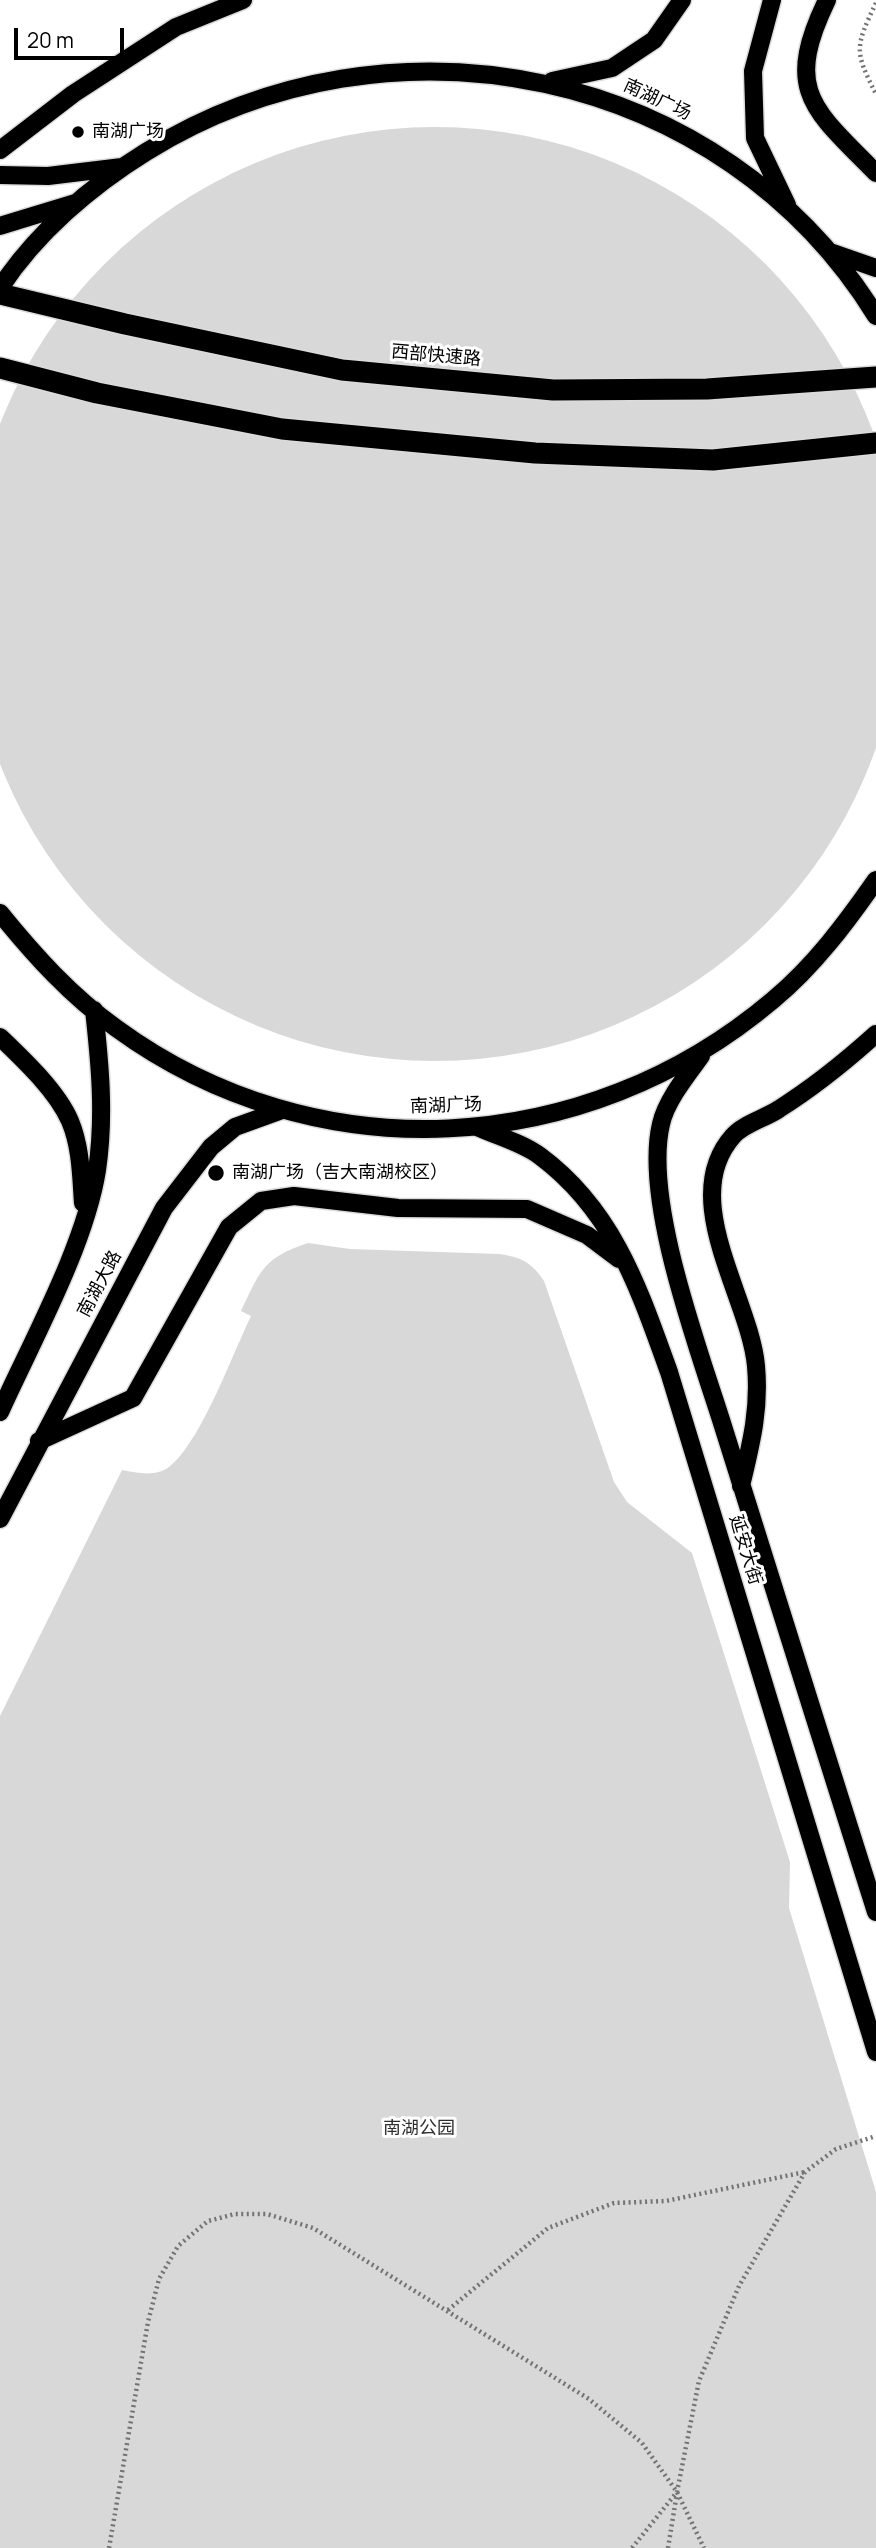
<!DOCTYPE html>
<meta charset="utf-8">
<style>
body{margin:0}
#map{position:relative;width:876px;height:2548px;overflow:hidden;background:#fff;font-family:Manrope,sans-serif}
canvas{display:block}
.scale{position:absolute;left:14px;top:28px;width:110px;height:32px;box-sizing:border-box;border:4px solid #000;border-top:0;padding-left:9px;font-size:21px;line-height:24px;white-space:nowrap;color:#000;-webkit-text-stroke:5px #fff;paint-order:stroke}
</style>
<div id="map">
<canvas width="876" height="2548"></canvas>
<div class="scale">20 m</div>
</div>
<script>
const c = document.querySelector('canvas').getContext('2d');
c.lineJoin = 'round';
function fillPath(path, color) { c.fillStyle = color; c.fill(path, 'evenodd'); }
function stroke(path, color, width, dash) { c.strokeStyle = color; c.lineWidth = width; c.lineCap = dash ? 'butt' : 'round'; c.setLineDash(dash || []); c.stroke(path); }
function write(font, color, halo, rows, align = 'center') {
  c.font = font + ' Manrope,"Noto Sans SC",sans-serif'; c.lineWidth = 6; c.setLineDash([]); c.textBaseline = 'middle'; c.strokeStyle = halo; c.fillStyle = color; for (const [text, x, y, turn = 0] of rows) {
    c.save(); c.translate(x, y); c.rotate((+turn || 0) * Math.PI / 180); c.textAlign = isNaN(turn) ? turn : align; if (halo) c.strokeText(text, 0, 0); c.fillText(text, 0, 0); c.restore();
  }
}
fillPath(new Path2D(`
 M-32 594a467 467 0 1 1 934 0a467 467 0 1 1-934 0Z
 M308,1243l42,6 149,5c21,3 33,8 45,27l70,201 13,20 65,51 98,309 -1,46 87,284v356h-876v-832l122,-246c16,3 33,7 47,-3 32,-25 63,-112 82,-151l-10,-5c20,-41 22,-53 67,-68z`), '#d8d8d8');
const major = new Path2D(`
 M772,0l-19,71 2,67 32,67
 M827,0c-44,91 -14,109 49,173
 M552,81l60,-13 42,-28 28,-40
 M0,150l73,-56 103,-67 67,-27
 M0,175l48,1 74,-9
 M0,226l75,-23
 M830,252l46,16
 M0,288c36,-55 91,-102 146,-136 245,-152 577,-84 730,164
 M0,913c34,42 71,83 116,115 200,146 469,131 657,-28 41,-34 73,-77 103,-120
 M0,1037c24,23 57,54 70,84 11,26 11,55 13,82
 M701,1056c-14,19 -35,45 -40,68 -18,76 37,223 61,299 50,163 103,326 154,489
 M477,1127c20,9 46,16 63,29 74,55 99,133 129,216l207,680
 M0,1412c32,-71 85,-166 97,-242 8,-54 3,-106 -3,-160
 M39,1441l94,-43 96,-171 32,-26 33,-5 104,12 129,1 60,26 32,24
 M741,1486c10,-42 19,-76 15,-120 -6,-68 -79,-167 -23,-230 10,-12 33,-18 46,-27 35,-22 66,-47 97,-75
 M0,1519l164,-311 47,-61 24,-20 47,-17`);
const highway = new Path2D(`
 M0,294l125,30 217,46 211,20 154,-1 169,-12
 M0,368l97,25 185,36 253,24 178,7 163,-17`);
stroke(major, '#dbdbdb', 21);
stroke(highway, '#dbdbdb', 24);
stroke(new Path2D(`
 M876,3c-21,44 -22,48 0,91
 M448,2310l100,-82 66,-25 52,-2 139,-29
 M109,2548l39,-226 11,-43 19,-33 30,-25 27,-7h32l46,14 276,171 53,44 35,49 27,56
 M632,2548l45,-56 22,-111 40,-95 66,-114 31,-23 40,-13
 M668,2548l9,-55`), '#737373', 4.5, [2, 3.5]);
stroke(major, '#000', 18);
stroke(highway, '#000', 21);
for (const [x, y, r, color] of [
 [78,132,7,"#000"],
 [216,1173,9,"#000"]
]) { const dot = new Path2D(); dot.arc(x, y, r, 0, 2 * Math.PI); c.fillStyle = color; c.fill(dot); stroke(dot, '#fff', 2.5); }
write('18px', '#000', '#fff', [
 ["南湖广场",657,100,25],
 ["西部快速路",436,356,5],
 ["南湖广场",446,1106,-2],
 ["南湖大路",100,1284,-62],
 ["延安大街",745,1550,73]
]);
write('18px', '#000', '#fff', [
 ["南湖广场",92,132],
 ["南湖广场（吉大南湖校区）",232,1173]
], 'left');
write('18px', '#2f2f2f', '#fff', [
 ["南湖公园",419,2129]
]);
</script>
